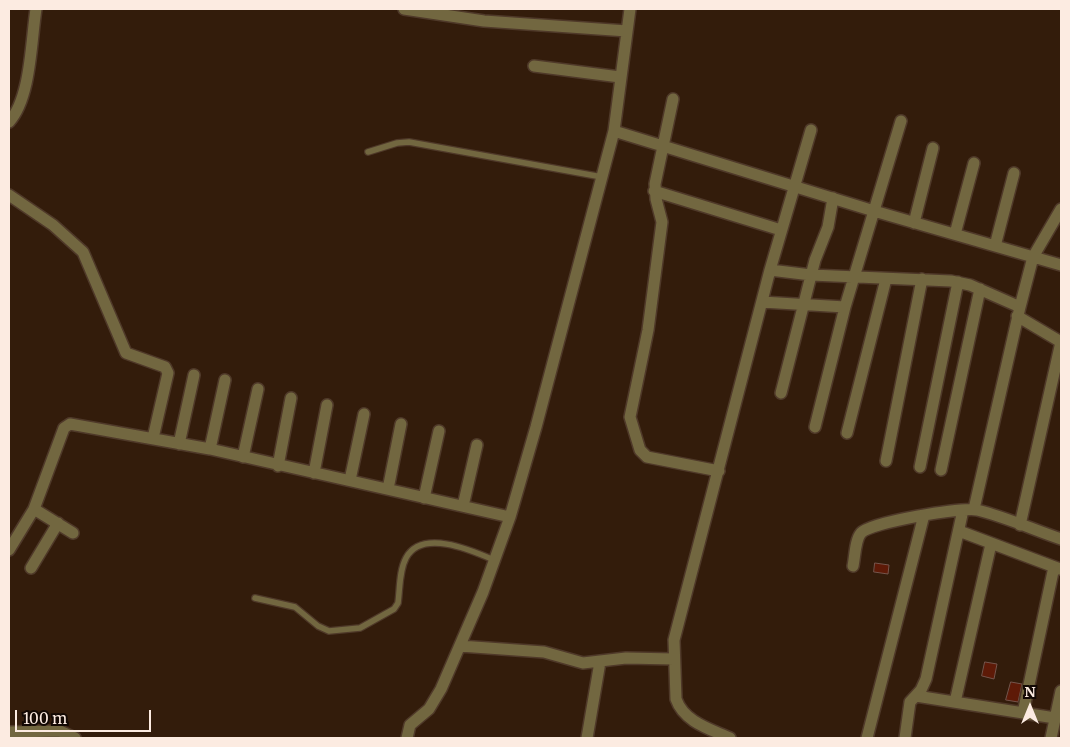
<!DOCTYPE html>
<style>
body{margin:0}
#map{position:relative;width:1070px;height:747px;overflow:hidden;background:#331c0b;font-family:Merriweather,serif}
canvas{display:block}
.frame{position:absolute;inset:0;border:10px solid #fcebe1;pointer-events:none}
.north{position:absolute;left:1005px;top:682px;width:50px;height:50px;-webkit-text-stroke:4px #130904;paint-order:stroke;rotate:0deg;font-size:14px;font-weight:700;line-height:20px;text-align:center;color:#fcebe1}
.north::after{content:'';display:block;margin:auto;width:18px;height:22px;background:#fcebe1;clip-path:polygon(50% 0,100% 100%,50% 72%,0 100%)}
.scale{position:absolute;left:15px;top:710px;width:136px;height:22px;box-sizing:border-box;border:2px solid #fcebe1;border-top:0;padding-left:6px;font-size:15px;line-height:18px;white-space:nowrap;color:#fcebe1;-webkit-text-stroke:4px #130904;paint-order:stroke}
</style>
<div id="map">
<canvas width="1070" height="747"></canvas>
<div class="frame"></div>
<div class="north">N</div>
<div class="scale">100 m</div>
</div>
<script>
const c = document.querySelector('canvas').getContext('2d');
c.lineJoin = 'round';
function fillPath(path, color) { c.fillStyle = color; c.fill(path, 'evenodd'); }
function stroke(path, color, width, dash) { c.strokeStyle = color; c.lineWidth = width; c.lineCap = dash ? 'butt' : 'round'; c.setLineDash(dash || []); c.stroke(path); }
const building = new Path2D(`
 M875,563l14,2 -1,9 -14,-2z
 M985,662l12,2 -3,15 -12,-3z
 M1011,682l11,2 -4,18 -12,-2z`);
fillPath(building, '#5e1a07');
stroke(building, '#75554c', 1);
const lane = new Path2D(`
 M368,152l29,-9 12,-1 193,35
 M255,598l40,9 23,19 11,5 31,-3 34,-19 4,-6c2,-14 1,-32 8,-45 16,-30 67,-7 88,2`);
const street = new Path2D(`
 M404,9l80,12 143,10
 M534,66l86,11
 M673,99l-18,85 1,15 6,23 -14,108 -18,87 10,33 7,7 72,14
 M9,122c22,-24 22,-81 27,-113
 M614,131l260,80 187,54
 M654,191l127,39
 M9,195l44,30 30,27 43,101 39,14 3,6 -15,65
 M914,223l19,-75
 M955,234l19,-71
 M995,246l19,-73
 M770,270l41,5 140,6 19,4 50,22
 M762,302l83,5
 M1017,316l44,26
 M781,393l34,-133 13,-33 5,-29
 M815,427l30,-120 56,-186
 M847,433l39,-154
 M179,444l15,-69
 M210,449l15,-69
 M243,457l15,-68
 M886,461l36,-182
 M278,466l13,-68
 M920,467l38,-185
 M941,470l39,-181
 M314,473l13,-68
 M350,480l14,-66
 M388,489l13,-65
 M424,498l15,-67
 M463,506l14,-61
 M34,509l39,24
 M974,509l46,-202 13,-50 28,-48
 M1020,525l41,-183
 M959,531l101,38
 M9,550l25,-41 30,-81 6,-4 140,25 300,68
 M853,566c2,-9 2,-26 8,-33 10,-11 101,-26 116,-23 29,7 57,20 84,29
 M31,568l27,-45
 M460,646l84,6 39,11 43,-5 48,1
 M916,696l139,22
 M955,702l36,-158
 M1023,713l31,-146
 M9,732l51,-1 15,7
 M407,738l3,-13 19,-16 12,-20 42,-97 27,-75 26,-90 78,-296 16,-122
 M587,738l13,-76
 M730,738c-20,-9 -46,-16 -54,-39l-2,-59 96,-370 41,-140
 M867,738l57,-223
 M905,738l5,-36 11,-12 5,-11 37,-169
 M1051,738l10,-47`);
stroke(lane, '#4f3929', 8);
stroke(street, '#4f3929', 14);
stroke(lane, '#726740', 5.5);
stroke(street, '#726740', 11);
</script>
